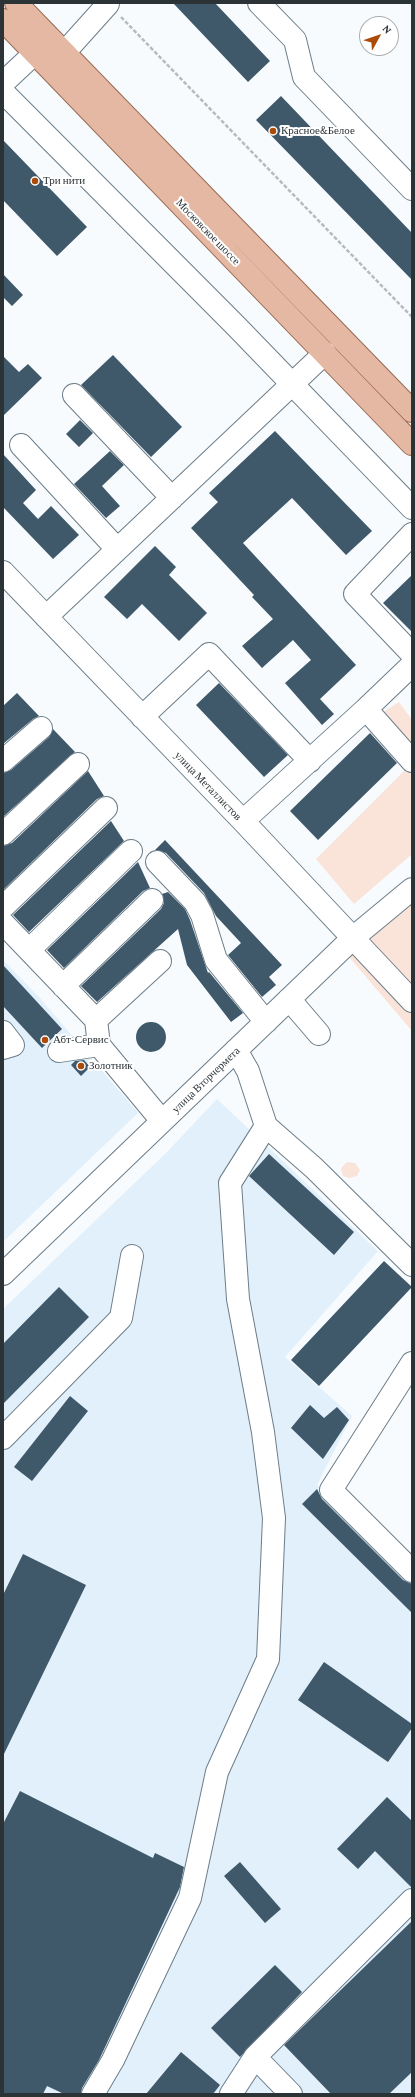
<!DOCTYPE html>
<meta charset="utf-8">
<style>
body{margin:0}
#map{position:relative;width:415px;height:2097px;overflow:hidden;background:#f7fbfe;font-family:"Crimson Pro",serif}
canvas{display:block}
.frame{position:absolute;inset:0;border:4px solid #2b3337;pointer-events:none}
.north{position:absolute;left:359px;top:16px;width:40px;height:40px;box-sizing:border-box;background:#fff;border:1px solid #aaadaf;border-radius:50%;rotate:50deg;font-size:11px;font-weight:700;line-height:16px;text-align:center;color:#2b3337}
.north::after{content:'';display:block;margin:auto;width:14px;height:18px;background:#ac4b08;clip-path:polygon(50% 0,100% 100%,50% 72%,0 100%)}
</style>
<div id="map">
<canvas width="415" height="2097"></canvas>
<div class="frame"></div>
<div class="north">N</div>
</div>
<script>
const c = document.querySelector('canvas').getContext('2d');
c.lineJoin = 'round';
function fillPath(path, color) { c.fillStyle = color; c.fill(path, 'evenodd'); }
function stroke(path, color, width, dash) { c.strokeStyle = color; c.lineWidth = width; c.lineCap = dash ? 'butt' : 'round'; c.setLineDash(dash || []); c.stroke(path); }
function write(font, color, halo, rows, align = 'center') {
  c.font = font + ' "Crimson Pro",serif'; c.lineWidth = 4; c.setLineDash([]); c.textBaseline = 'middle'; c.strokeStyle = halo; c.fillStyle = color; for (const [text, x, y, turn = 0] of rows) {
    c.save(); c.translate(x, y); c.rotate((+turn || 0) * Math.PI / 180); c.textAlign = isNaN(turn) ? turn : align; if (halo) c.strokeText(text, 0, 0); c.fillText(text, 0, 0); c.restore();
  }
}
fillPath(new Path2D(`
 M3,960l37,38 98,115 -135,129z
 M217,1099l161,152 -93,106 67,59 -35,69 95,94v515h-409v-785l163,-156z`), '#e1f0fb');
fillPath(new Path2D(`
 M399,702l13,18v134l-58,50 -38,-45 95,-95 -39,-45z
 M412,903v128l-63,-74z
 M347,1162l8,1 5,7 -3,6 -8,2 -6,-2 -2,-8z`), '#fae3d8');
fillPath(new Path2D(`
 M173,3h42l55,58 -22,21z
 M281,96l131,137v47l-156,-160z
 M3,140l84,87 -30,29 -54,-56z
 M3,274l20,21 -11,11 -9,-9z
 M113,355l69,72 -31,30 -70,-72z
 M3,356l16,16 9,-8 14,14 -39,38z
 M80,420l13,13 -14,14 -13,-13z
 M275,431l97,100 -26,24 -54,-57 -49,45 113,122 -36,34 14,15 -12,11 -37,-42 26,-23 -18,-20 -31,28 -20,-22 31,-27 -21,-22 2,-2 -63,-67 27,-26 -9,-9z
 M110,451l14,14 -22,21 18,20 -14,12 -32,-34z
 M3,454l33,36 -13,13 15,16 13,-13 28,29 -26,24 -50,-52z
 M155,546l21,21 -7,8 38,38 -28,28 -37,-37 -15,15 -23,-22z
 M412,575v57l-29,-29z
 M219,683l69,72 -24,22 -68,-72z
 M17,693l22,23 -6,3 -30,25v-38z
 M53,729l22,23 -72,65v-44l8,-3 38,-33z
 M370,733l27,30 -79,77 -28,-29z
 M88,771l16,25 -7,3 -94,91v-44l9,-3z
 M111,821l13,20 -95,91 -16,-17z
 M165,840l117,125 -13,12 7,8 -14,12 -34,-42 13,-12 -25,-27 -12,-23 -38,-40 -11,-3z
 M138,862l12,26 -7,3 -79,77 -17,-18z
 M168,892l17,17 5,11 18,53 1,-1 34,41 -12,9 -44,-57 -9,-36 -81,73 -16,-16 80,-77 3,-6 -2,-9z
 M3,965l59,64 -20,19 -39,-42z
 M136 1037a15 15 0 1 1 30 0a15 15 0 1 1-30 0Z
 M84,1060l6,7 -9,9 -10,-11 4,-4z
 M269,1154l85,78 -20,23 -85,-79z
 M384,1261l28,26 -93,99 -28,-26z
 M59,1287l30,30 -86,87v-60z
 M70,1396l18,15 -56,70 -18,-14z
 M310,1405l14,13 13,-11 12,13 -26,39 -32,-31z
 M317,1489l5,10 81,81 9,4v29l-110,-109z
 M23,1554l63,31 -83,171v-161z
 M324,1662l88,62v4l-24,34 -90,-62z
 M20,1791l133,67 2,-5 29,14 -4,20 -81,173 -17,28 -1,6h-17l-17,-8 -4,8h-40v-270z
 M387,1797l25,24v67l-37,-37 -17,18 -21,-20z
 M240,1862l41,47 -16,14 -41,-47z
 M412,1921v151l-23,22h-58l-47,-49z
 M275,1965l27,27 -62,65 -29,-29z
 M181,2052l39,33 -7,9h-67z`), '#3f596b');
const minor = new Path2D(`
 M259,3l36,37 9,37 108,112
 M64,53l44,-49 -1,-1
 M3,83l32,-30
 M3,92l234,235 175,181
 M74,395l98,103
 M21,445l96,104
 M412,534l-57,60 57,60
 M3,572l240,249 169,180
 M46,617l279,-264
 M412,665l-46,44 46,52
 M142,717l67,-63 101,107
 M3,761l38,-33
 M243,821l123,-112
 M3,834l75,-70
 M157,862l38,40 7,13 14,45 50,62
 M3,907l103,-99
 M3,923l93,97
 M29,950l102,-99
 M160,961l-64,59 3,25 63,76
 M63,986l89,-86
 M289,999l30,35
 M3,1032l10,13 -10,3
 M236,1050l12,21 18,55 48,42 98,97
 M59,1051l40,-6
 M3,1274l351,-337 58,-48
 M412,1363l-81,127 81,81
 M3,1438l118,-120 11,-62
 M93,2094l20,-34 77,-162 27,-126 51,-113 6,-141 -11,-86 -25,-133 -8,-116 36,-57
 M231,2094l24,-37
 M291,2094l-36,-37 157,-157`);
const major = new Path2D(`
 M16,3l396,408
 M3,20l409,424`);
stroke(minor, '#6c7d89', 24);
stroke(major, '#986a54', 24);
stroke(new Path2D(`
 M121,17l291,300`), '#b6bbbe', 2.5, [4, 2]);
stroke(minor, '#fff', 22);
stroke(major, '#e4b8a2', 22);
for (const [x, y, r, color] of [
 [273,131,4,"#ac4b08"],
 [35,181,4,"#ac4b08"],
 [45,1040,4,"#ac4b08"],
 [81,1066,4,"#ac4b08"]
]) { const dot = new Path2D(); dot.arc(x, y, r, 0, 2 * Math.PI); c.fillStyle = color; c.fill(dot); stroke(dot, '#fff', 1.5); }
write('11px', '#2b3337', '#fff', [
 ["Красное&Белое",281,131],
 ["Три нити",43,181],
 ["Абт-Сервис",53,1040],
 ["Золотник",89,1066]
], 'left');
write('11px', '#2b3337', '#fff', [
 ["Московское шоссе",208,232,46],
 ["улица Металлистов",208,786,46],
 ["улица Вторчермета",206,1080,-44]
]);
</script>
